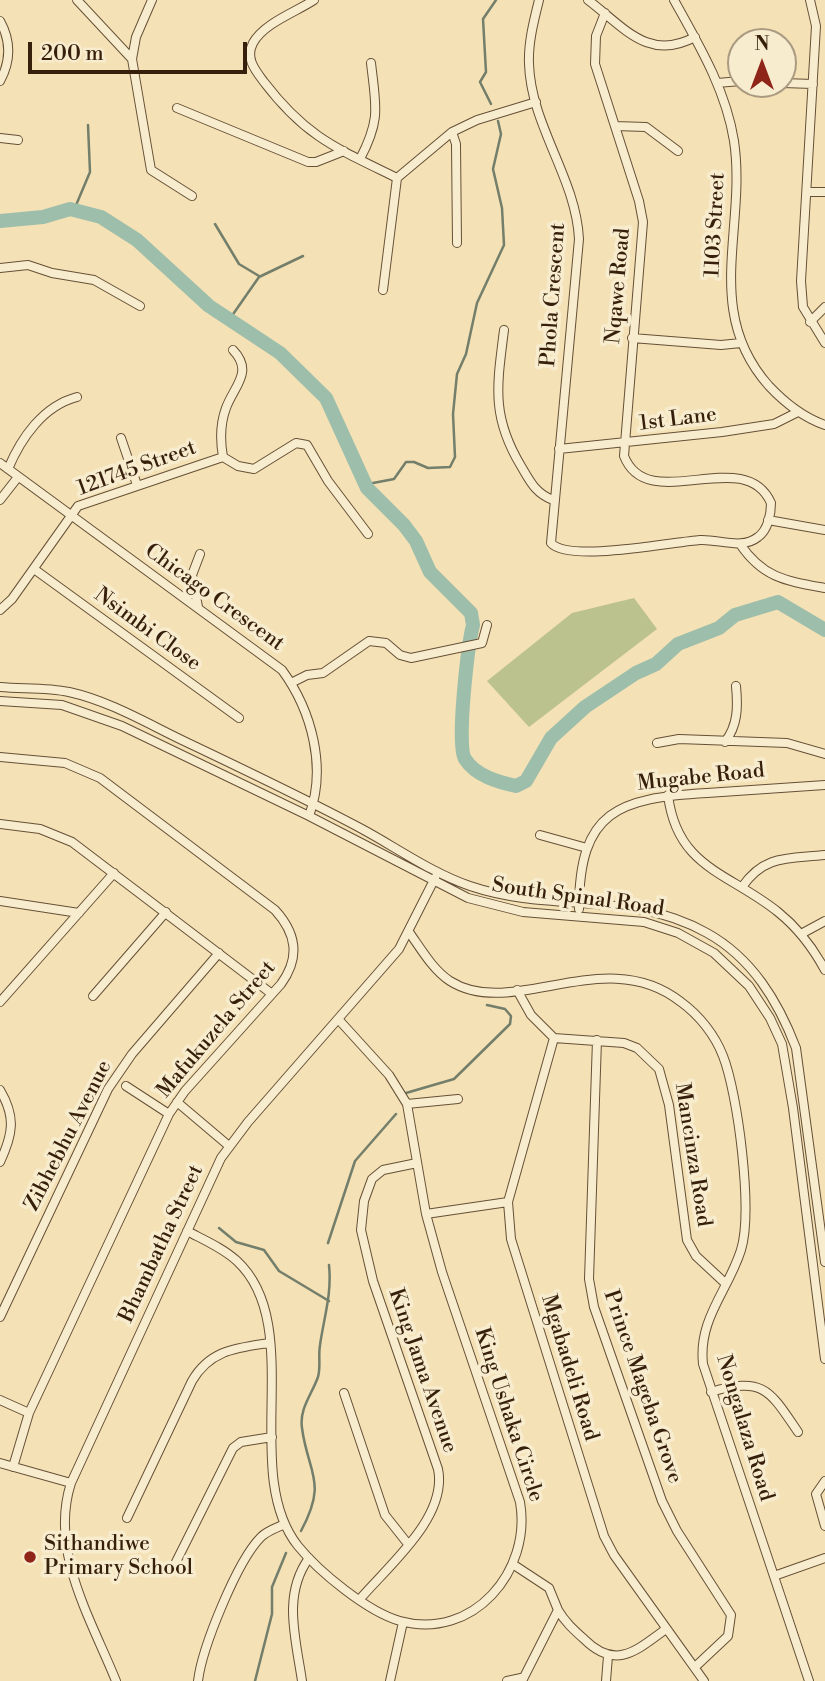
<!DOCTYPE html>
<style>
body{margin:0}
#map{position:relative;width:825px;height:1681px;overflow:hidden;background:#f4e1b5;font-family:"Libre Bodoni",serif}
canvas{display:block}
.north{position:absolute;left:727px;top:28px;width:70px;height:70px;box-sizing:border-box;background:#f8eccf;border:2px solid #aa9a81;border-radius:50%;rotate:0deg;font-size:19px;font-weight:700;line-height:28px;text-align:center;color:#361f0b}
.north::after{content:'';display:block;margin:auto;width:24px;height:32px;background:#8f2418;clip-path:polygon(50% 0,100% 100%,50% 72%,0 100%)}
.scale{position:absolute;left:28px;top:42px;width:219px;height:32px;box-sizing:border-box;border:4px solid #361f0b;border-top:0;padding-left:9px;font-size:21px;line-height:24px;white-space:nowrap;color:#361f0b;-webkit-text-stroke:5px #f8eccf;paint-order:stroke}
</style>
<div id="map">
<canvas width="825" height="1681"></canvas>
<div class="north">N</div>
<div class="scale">200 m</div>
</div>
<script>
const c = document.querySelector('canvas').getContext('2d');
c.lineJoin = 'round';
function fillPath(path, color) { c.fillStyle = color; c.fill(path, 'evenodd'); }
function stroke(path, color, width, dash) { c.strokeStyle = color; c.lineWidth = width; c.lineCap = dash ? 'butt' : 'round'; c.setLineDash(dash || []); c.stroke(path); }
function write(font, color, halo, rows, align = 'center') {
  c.font = font + ' "Libre Bodoni",serif'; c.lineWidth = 7; c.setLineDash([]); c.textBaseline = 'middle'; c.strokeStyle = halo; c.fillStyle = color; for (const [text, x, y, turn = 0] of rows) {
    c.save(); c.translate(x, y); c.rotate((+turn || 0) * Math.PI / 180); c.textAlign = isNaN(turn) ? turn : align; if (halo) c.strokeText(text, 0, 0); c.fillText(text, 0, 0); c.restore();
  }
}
fillPath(new Path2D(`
 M634,598l23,31 -128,98 -42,-46 85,-68z`), '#bcc28d');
stroke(new Path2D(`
 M491,104l-11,-22 6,-10 -3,-53 13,-19
 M74,210l16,-38 -2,-47
 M215,224l24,40 20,12
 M229,320l30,-43 44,-21
 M367,488l6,-5 21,-4 12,-17h8l14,6 22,-1 5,-10 -2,-43 4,-40 9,-20 11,-51 27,-58 -2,-37 -9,-39 8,-35 -3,-13
 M406,1093l48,-14 56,-55 1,-8 -6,-7 -18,-4
 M219,1228l17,14 28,8 15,21 50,30
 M328,1243l27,-82 41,-47
 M301,1531c27,-50 7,-57 1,-103 -3,-19 10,-34 16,-51 3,-10 0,-21 2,-32 4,-28 12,-51 9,-80
 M255,1681l17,-67v-27l14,-34`), '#737e6b', 2.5);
stroke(new Path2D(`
 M0,221l43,-4 27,-8 31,8 36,23 72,66 71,47 46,45 41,90 37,37 12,16 14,31 41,41 2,12c-5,20 -17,120 -8,134 11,17 33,23 51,27l10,-5 25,-43 34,-31 51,-34 20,-9 22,-20 41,-16 16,-13 43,-13 47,28`), '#9cbeab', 14);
const minor = new Path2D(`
 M77,0l55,59 19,111 41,26
 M314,0c-18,12 -50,23 -61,43 -8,15 2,27 11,39 42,55 72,66 133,96l55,-46 25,-12 59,-18
 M539,0c-5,20 -11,43 -10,64 2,62 47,114 50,175l-28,304c18,20 121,-1 149,-3 19,-1 42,10 58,-3 10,-7 13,-23 13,-34 -27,-60 -123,14 -147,-47l19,-234 -4,-21 -44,-137 1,-28 9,-23
 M588,0c36,27 60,62 107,37
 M674,0c25,45 52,90 60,141 13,87 -32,170 35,245 16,17 33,31 56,39
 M810,0l6,26 -15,255 2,26 22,36
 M0,21c11,20 11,40 0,60
 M132,59l4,-22 16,-37
 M717,83l24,-2
 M783,83l30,1
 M177,108l131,54h8l28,-11
 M615,126l31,1 32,24
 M452,132l4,12 1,99
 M0,138l18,2
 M360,159c21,-40 16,-52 11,-96
 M807,192h18
 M0,268l28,-3 24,8 42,7 46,26
 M383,290l14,-112
 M810,322l15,-15
 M504,330c-7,56 -13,86 17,136 9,15 14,27 32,34
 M632,338l89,7 20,-2
 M121,438l16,47
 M559,449l163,-17 52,-8 24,-12
 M223,457c-3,-17 -3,-33 3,-49 8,-22 28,-36 7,-58
 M0,463l282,207c30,41 45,98 27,146
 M8,469c13,-31 35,-63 69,-72
 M0,500l18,-23
 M768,520l57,10
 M740,544c23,34 46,37 85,44
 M34,569l205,149
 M198,607l-6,-32 8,-21
 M0,610l12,-11 66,-93 145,-49 15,9 16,3 42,-26 11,2 21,36 40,53
 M291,683l16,-8 16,-2 46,-32 17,2 14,12 11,3 71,-15 5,-18
 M0,687c22,2 47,0 69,5 41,9 79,32 117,50 59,28 118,56 176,87 35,19 70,44 108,57 83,28 158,3 237,47 45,25 71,68 89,115l29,214
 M0,701l62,4 60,21 187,90 159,82 55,14 121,10 34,11 36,20 35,33 21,32 12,26 11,64 32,251
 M725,742c13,-17 13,-35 11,-56
 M657,743l22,-4 108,4 38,11
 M0,757l65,6 35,15 175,132c22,24 25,48 6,74l-96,107 -16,23 -140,299 -16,54
 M668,795c9,73 60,77 110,117 20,16 35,36 47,58
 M0,824l40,5 32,13 200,152
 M540,835l47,13
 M742,887c23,-33 47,-28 83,-32
 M0,901l79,12
 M579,909c0,-99 40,-111 128,-116 39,-3 79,-5 118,-8
 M409,932c12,17 24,38 41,49 63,40 155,-39 231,21 18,13 34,33 42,54 15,38 30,155 18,194 -13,41 -43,69 -38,114l106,317
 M801,934l24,-13
 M517,990l14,25 23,23 70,5 13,5 22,21 10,36 18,135 9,16 29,27
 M93,996l73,-84
 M0,1002l114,-129
 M554,1038l-46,164 3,37 93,297 10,19 90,126
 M597,1040l-8,239 5,28 68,194 15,30 54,84 -3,21 -33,31
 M126,1086l43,28
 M0,1090c16,27 13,44 0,72
 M177,1102l52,44
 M407,1104l51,-5
 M426,1214l82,-12
 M187,1231c17,9 36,17 50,30 70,65 2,211 61,285 21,26 70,66 102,75 73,20 132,-50 120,-119l-78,-230 -16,-58 -19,-110 -18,-29 -50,-55
 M0,1317l108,-228 24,-35 87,-101
 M711,1392c53,-16 59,-1 87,40
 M344,1393l41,122 23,29
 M0,1400l29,13
 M0,1463l71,20
 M825,1481l-9,13 9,32
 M127,1518l65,-137c18,-31 44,-33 77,-38
 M514,1565l35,23 9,22 -36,71
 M173,1568l60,-120 8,-6 31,-5
 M774,1576l51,-18
 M360,1599c28,-33 88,-82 78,-130l-65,-188 -12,-51 3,-29 8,-22 11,-9 34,-7
 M558,1610c7,12 16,20 26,29 32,32 53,11 82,-10
 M116,1681c-25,-62 -67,-130 -45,-198l150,-325 27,-36 151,-173 36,-71
 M198,1681c4,-33 39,-120 63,-144 6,-6 15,-9 24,-13
 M302,1681c-6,-42 -20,-86 7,-123
 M390,1681l13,-59
 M507,1681l14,-3
 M606,1681l2,-25`);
stroke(minor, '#665036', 10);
stroke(minor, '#f8eccf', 8);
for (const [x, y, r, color] of [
 [30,1557,7,"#8f2418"]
]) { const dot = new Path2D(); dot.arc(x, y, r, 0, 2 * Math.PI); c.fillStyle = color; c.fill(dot); stroke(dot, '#f8eccf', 2.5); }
write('21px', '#361f0b', '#f8eccf', [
 ["1103 Street",716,225,-87],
 ["Nqawe Road",619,286,-85],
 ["Phola Crescent",554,295,-86],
 ["1st Lane",678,420,-7],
 ["121745 Street",137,469,-20],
 ["Chicago Crescent",214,598,36],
 ["Nsimbi Close",147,630,36],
 ["Mugabe Road",701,778,-6],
 ["South Spinal Road",578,898,8],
 ["Mafukuzela Street",217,1030,-50],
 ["Zibhebhu Avenue",69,1136,-63],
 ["Mancinza Road",692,1155,81],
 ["Bhambatha Street",162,1244,-65],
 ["Mgabadeli Road",569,1368,73],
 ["King Jama Avenue",422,1371,71],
 ["Prince Mageba Grove",642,1387,71],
 ["King Ushaka Circle",508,1415,72],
 ["Nongalaza Road",744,1428,73]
]);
write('21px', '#361f0b', '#f8eccf', [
 ["Sithandiwe",44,1545],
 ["Primary School",44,1569]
], 'left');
</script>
